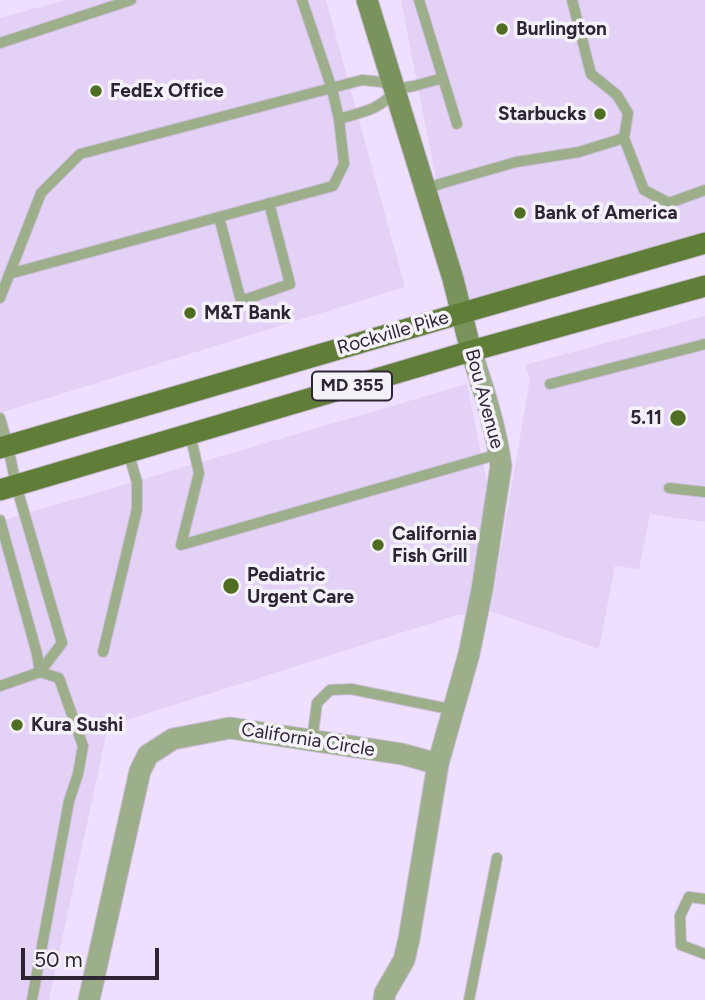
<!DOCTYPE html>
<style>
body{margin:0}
#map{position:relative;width:705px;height:1000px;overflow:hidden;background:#eedffe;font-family:Figtree,sans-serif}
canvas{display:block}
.scale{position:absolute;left:21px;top:948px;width:138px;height:32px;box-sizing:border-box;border:4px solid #2d2533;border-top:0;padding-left:9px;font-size:21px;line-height:24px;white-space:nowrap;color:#2d2533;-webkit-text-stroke:5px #f5f1f9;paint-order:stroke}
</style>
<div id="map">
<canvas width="705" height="1000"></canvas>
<div class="scale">50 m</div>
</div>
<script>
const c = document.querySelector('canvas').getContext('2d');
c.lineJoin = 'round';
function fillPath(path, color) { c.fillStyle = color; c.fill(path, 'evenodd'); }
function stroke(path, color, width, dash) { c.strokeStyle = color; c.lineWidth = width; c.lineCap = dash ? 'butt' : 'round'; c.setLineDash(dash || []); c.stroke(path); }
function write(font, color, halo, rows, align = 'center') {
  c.font = font + ' Figtree,sans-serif'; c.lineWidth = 7; c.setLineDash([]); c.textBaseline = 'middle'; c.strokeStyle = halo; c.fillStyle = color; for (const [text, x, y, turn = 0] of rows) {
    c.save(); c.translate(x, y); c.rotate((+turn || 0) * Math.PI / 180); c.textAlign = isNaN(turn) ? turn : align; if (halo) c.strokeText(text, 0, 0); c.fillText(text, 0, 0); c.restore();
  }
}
fillPath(new Path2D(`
 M65,0h261l79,287 -405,126v-395z
 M401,0h304v243l-243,70z
 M705,316v206l-55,-8 -11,55 -24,-3 -16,83 -109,-38 40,-232 -5,-14z
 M467,384l23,114 -23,116 -13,2 -346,110 -59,274h-49v-479z`), '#e4d2f6');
const lane = new Path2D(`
 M419,0l38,124
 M0,43l131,-43
 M339,119c23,-7 40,-9 55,-27
 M624,138l20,52 25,13 36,-13
 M426,189l17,-6 73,-21 63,-10 45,-14 4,-25 -11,-18 -26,-21 -19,-74
 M219,217l22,84 49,-17 -21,-81
 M9,274l324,-88 11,-22 -5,-45 -7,-30 -30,-89
 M0,298l41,-105 39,-39 282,-74 20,2 14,7 18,-3 29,-8
 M550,384l155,-40
 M0,418l8,28 8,39 46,158 -22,29 -40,14
 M190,434l9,39 -18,72 318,-91
 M669,488l36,4
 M0,520l37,134 3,18
 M103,652l34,-143v-27l-9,-30
 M312,741l5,-38 13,-13 21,-1 103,21
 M705,899l-16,-2 -9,19 1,29 24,9
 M32,1000l37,-199 9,-27 5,-28 -24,-68 -19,-6
 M469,1000l28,-142`);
const street = new Path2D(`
 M89,1000l51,-229 8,-16 25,-16 57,-11 172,26 36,10
 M384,1000l1,-7 19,-33 5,-21 29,-175 31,-110 13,-64 19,-124c-5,-39 -18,-78 -30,-115`);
const secondary = new Path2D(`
 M367,0l86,279 18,72`);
const primary = new Path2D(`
 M0,448l462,-135 243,-70
 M0,490l471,-139 234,-65`);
stroke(lane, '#cbbed9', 12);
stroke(street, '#cbbed9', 23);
stroke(secondary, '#cbbed9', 23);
stroke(primary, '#cbbed9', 23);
stroke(lane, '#9dae8a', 10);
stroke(street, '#9dae8a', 21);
stroke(secondary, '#7a935c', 21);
stroke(primary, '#617e38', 21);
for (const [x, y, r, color] of [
 [502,29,7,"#506e22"],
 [96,91,7,"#506e22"],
 [600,114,7,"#506e22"],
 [520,213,7,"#506e22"],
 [190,313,7,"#506e22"],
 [678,418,9,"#506e22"],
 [378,545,7,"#506e22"],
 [231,586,9,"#506e22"],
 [17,725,7,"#506e22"]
]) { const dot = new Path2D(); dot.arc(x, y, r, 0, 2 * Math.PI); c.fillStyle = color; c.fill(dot); stroke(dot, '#f5f1f9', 2.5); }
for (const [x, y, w] of [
 [352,386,80]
]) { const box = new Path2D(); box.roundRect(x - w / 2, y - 14.5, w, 29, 5); c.fillStyle = '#f5f1f9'; c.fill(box); stroke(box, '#2d2533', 2); }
write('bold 18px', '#2d2533', null, [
 ["MD 355",352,386]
]);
write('bold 19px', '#2d2533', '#f5f1f9', [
 ["Burlington",516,29],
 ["FedEx Office",110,91],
 ["Starbucks",586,114,"right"],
 ["Bank of America",534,213],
 ["M&T Bank",204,313],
 ["5.11",662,418,"right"],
 ["California",392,534],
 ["Fish Grill",392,556],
 ["Pediatric",247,575],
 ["Urgent Care",247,597],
 ["Kura Sushi",31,725]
], 'left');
write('19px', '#2d2533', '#f5f1f9', [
 ["Rockville Pike",393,333,-16],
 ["Bou Avenue",484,399,75],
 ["California Circle",308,740,9]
]);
</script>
